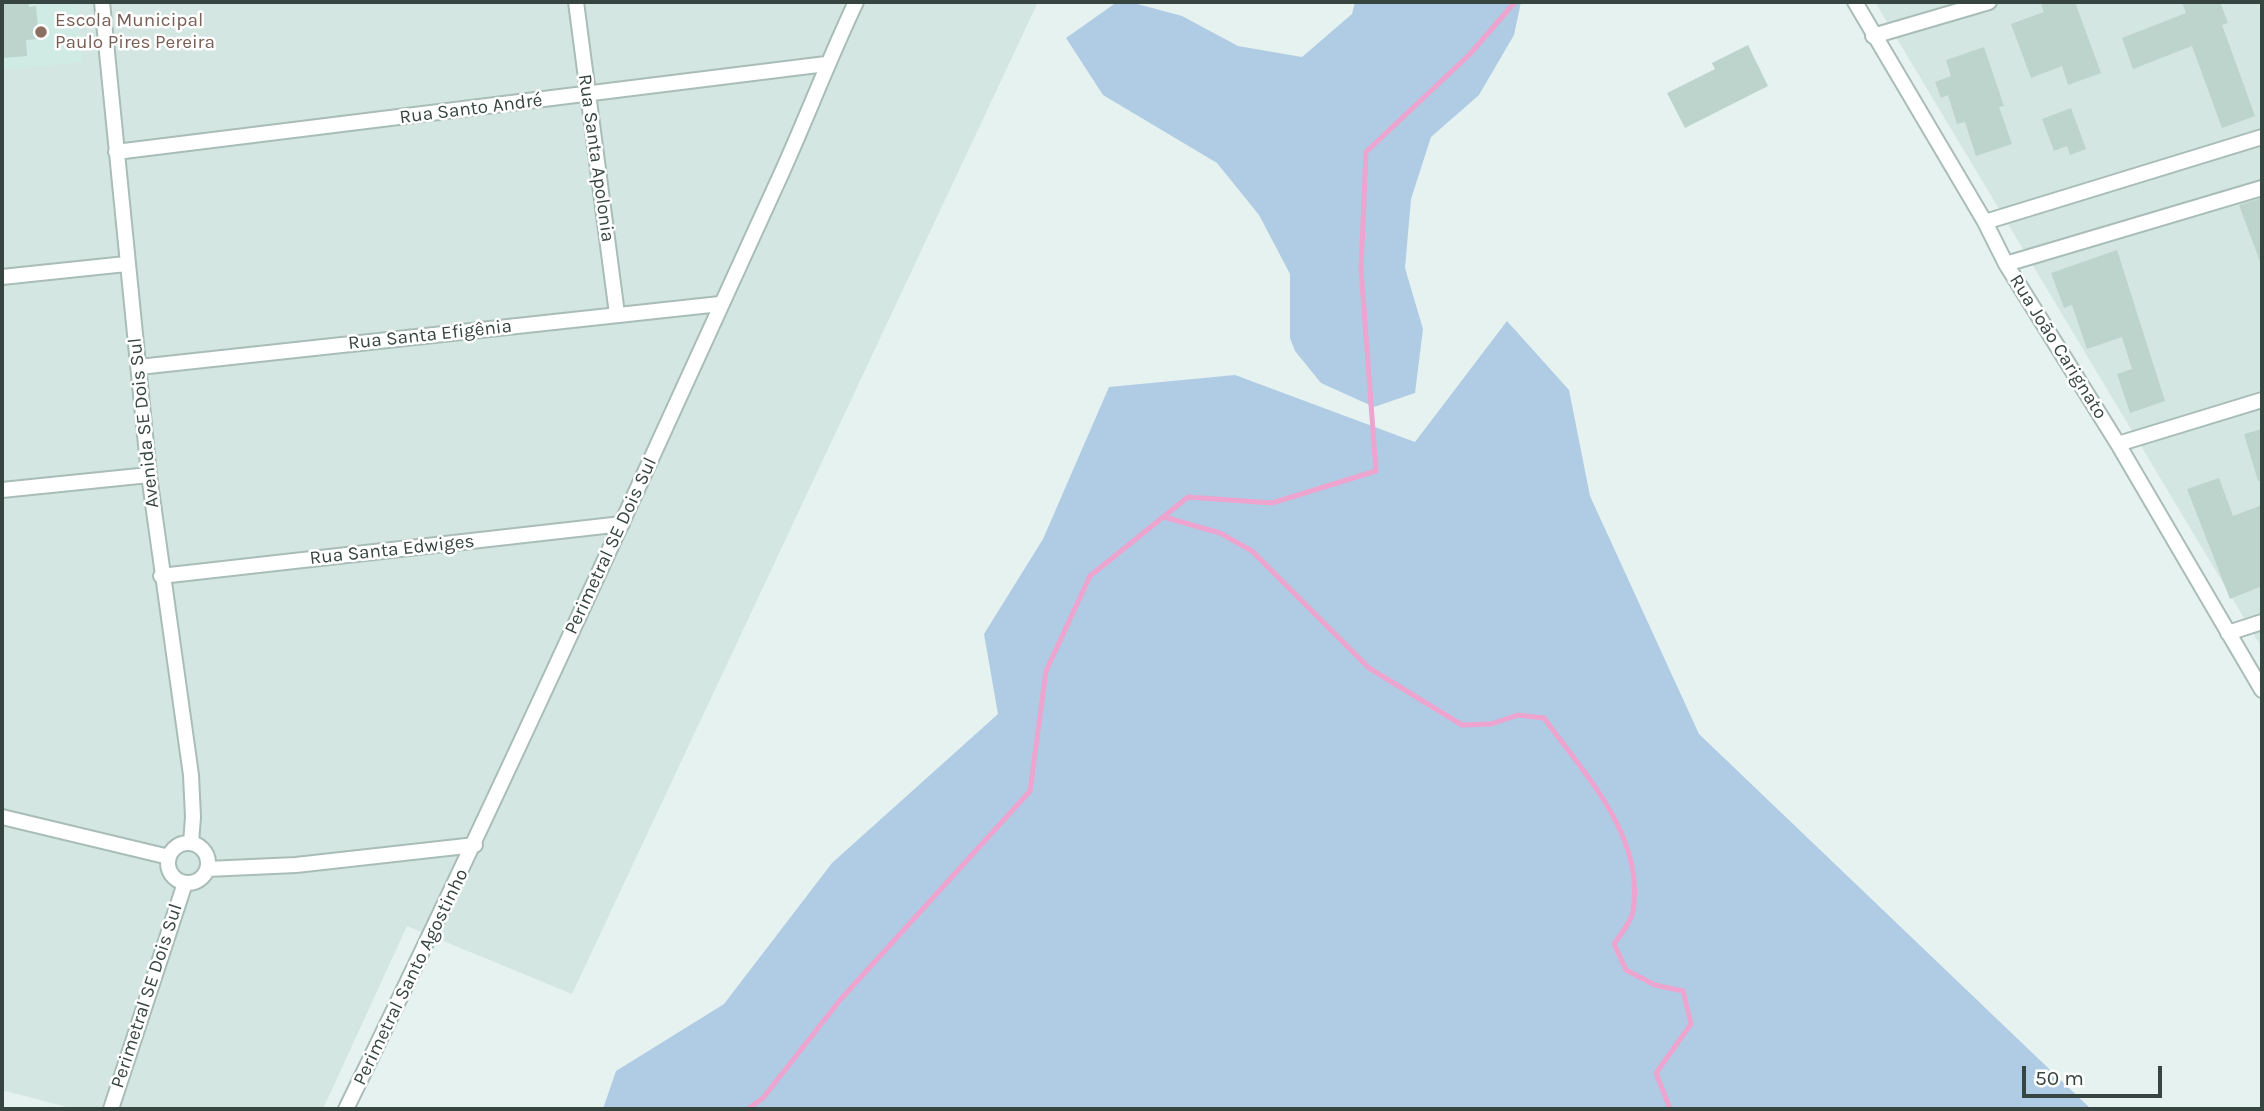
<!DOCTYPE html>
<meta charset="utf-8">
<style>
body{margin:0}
#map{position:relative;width:2264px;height:1111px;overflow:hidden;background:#e6f2ef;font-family:Karla,sans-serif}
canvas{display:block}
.frame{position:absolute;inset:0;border:4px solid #36453f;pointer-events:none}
.scale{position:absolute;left:2022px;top:1066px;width:140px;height:32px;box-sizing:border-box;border:4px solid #36453f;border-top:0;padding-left:9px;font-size:21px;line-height:24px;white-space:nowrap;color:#36453f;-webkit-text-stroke:5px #fff;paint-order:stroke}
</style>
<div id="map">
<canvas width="2264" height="1111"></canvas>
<div class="frame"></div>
<div class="scale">50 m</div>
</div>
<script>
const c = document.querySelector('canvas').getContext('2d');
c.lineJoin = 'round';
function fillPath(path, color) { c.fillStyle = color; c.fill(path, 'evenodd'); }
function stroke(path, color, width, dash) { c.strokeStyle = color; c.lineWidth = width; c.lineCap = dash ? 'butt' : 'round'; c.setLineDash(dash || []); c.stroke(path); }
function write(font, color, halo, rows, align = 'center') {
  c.font = font + ' Karla,sans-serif'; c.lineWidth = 5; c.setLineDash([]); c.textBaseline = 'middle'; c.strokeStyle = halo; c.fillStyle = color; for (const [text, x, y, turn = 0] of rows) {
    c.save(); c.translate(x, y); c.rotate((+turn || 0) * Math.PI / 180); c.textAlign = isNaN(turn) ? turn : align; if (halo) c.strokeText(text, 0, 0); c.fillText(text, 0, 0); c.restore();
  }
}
fillPath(new Path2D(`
 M2,2h1036l-466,992 -165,-68 -84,183h-249l-72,-19z
 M1875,2h387v646z`), '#d4e6e1');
fillPath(new Path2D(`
 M2,2h76l5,60 -81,8z`), '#d0ebe4');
fillPath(new Path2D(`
 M1117,2h13l52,14 56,30 64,11 50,-43 3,-12h166l-7,33 -35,60 -48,42 -20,62 -6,69 18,61 -8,64 -41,14 -53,-24 -26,-32 -5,-13v-64l-31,-59 -42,-52 -114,-68 -37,-57z
 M1507,321l62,69 21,106 109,238 392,375h-1488l13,-38 108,-67 108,-141 166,-149 -14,-80 59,-95 66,-152 126,-12 180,67z`), '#b0cce5');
stroke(new Path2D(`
 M1164,517l56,16 32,18 117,117 93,57 29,-1 27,-9 26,3c41,57 101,118 89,193 -2,11 -13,24 -19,33l12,26 29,15 28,6 8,33 -35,49 14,36
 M748,1109l15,-11 77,-98 190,-209 16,-120 44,-95 98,-79 84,6 104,-32 -15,-202 5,-117 104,-98 45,-52`), '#eda4ce', 5);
fillPath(new Path2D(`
 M2,2h26l1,5 7,-1 3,33 -13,1 1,16 -25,2z
 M2050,2h25l26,71 -33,12 -6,-19 -31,12 -20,-54 33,-12 -3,-7z
 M2182,2h38l8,21 -6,2 33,91 -33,12 -30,-82 -59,23 -11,-31 64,-25z
 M1748,45l20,41 -83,42 -18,-35 48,-24 -3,-6z
 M1984,47l20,59 -5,1 13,37 -36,12 -11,-34 -8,2 -9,-29 -7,3 -6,-16 16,-6 -5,-16z
 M2071,108l15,41 -16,6 -3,-9 -13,5 -12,-32z
 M2262,198v66h-1l-22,-59z
 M2117,250l48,151 -35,12 -13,-39 15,-5 -10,-32 -35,12 -15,-44 -8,3 -13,-35z
 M2262,429v51l-4,1 -14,-47z
 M2219,478l14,38 29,-11v81l-32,13 -43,-110z`), '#bcd4cb');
const minor = new Path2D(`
 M102,2l47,473 42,300 2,42 -2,26
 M576,2l41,312
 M1855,2l130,220 21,42 112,180 144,246
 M1873,36l116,-34
 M116,152l710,-88
 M1985,222l277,-85
 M2006,264l256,-76
 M2,277l124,-13
 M139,367l581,-63
 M2118,444l144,-44
 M2,490l147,-15
 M161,576l461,-52
 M2228,633l34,-11
 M2,817l167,40
 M168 863a20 20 0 1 1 40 0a20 20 0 1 1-40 0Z
 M207,869l89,-4 179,-20
 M111,1109l74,-226
 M346,1109c150,-307 290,-617 432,-928 27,-59 50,-120 78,-179`);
stroke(minor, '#a9bdb7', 18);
stroke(minor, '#fff', 14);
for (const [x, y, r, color] of [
 [41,32,7,"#8d6e63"]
]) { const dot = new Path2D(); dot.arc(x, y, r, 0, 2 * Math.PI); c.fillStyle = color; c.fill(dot); stroke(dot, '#fff', 2.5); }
write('19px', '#785e54', '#fff', [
 ["Escola Municipal",55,21],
 ["Paulo Pires Pereira",55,43]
], 'left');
write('19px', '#36453f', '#fff', [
 ["Rua Santo André",471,109,-7],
 ["Rua Santa Apolonia",596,158,82],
 ["Rua Santa Efigênia",430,335,-6],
 ["Rua João Carignato",2058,347,58],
 ["Avenida SE Dois Sul",144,423,-96],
 ["Perimetral SE Dois Sul",611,546,-65],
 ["Rua Santa Edwiges",392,550,-6],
 ["Perimetral Santo Agostinho",411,977,-64],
 ["Perimetral SE Dois Sul",147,996,-72]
]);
</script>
